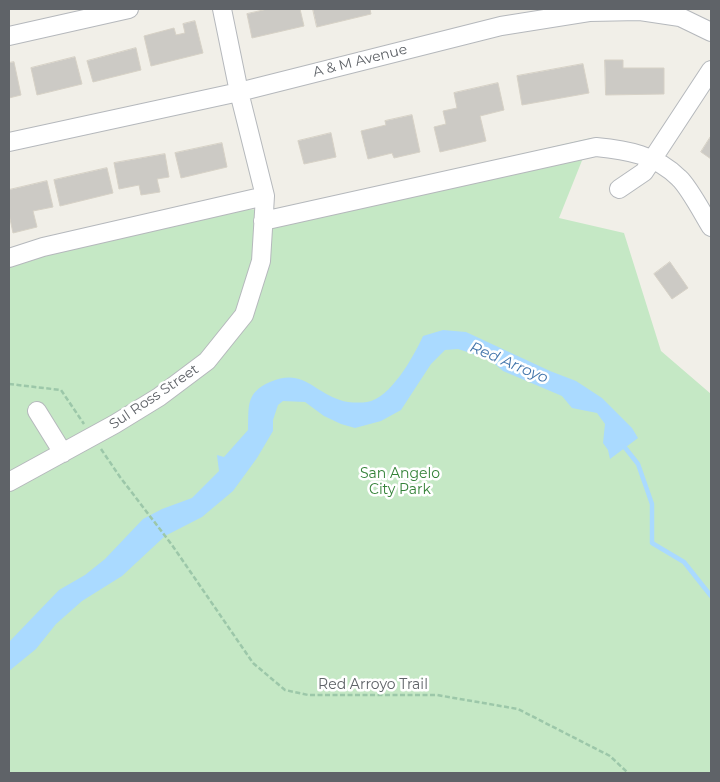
<!DOCTYPE html>
<style>
body{margin:0}
#map{position:relative;width:720px;height:782px;overflow:hidden;background:#f1efe8;font-family:Montserrat,sans-serif}
canvas{display:block}
.frame{position:absolute;inset:0;border:10px solid #5f6368;pointer-events:none}
</style>
<div id="map">
<canvas width="720" height="782"></canvas>
<div class="frame"></div>
</div>
<script>
const c = document.querySelector('canvas').getContext('2d');
c.lineJoin = 'round';
function fillPath(path, color) { c.fillStyle = color; c.fill(path, 'evenodd'); }
function stroke(path, color, width, dash) { c.strokeStyle = color; c.lineWidth = width; c.lineCap = dash ? 'butt' : 'round'; c.setLineDash(dash || []); c.stroke(path); }
function write(font, color, halo, rows, align = 'center') {
  c.font = font + ' Montserrat,sans-serif'; c.lineWidth = 5; c.setLineDash([]); c.textBaseline = 'middle'; c.strokeStyle = halo; c.fillStyle = color; for (const [text, x, y, turn = 0] of rows) {
    c.save(); c.translate(x, y); c.rotate((+turn || 0) * Math.PI / 180); c.textAlign = isNaN(turn) ? turn : align; if (halo) c.strokeText(text, 0, 0); c.fillText(text, 0, 0); c.restore();
  }
}
fillPath(new Path2D(`
 M591,138l-32,80 65,15 37,118 50,43v379h-702v-509l230,-55 39,1z`), '#c5e8c5');
fillPath(new Path2D(`
 M443,330l23,2 84,39 26,10 26,17 30,30 6,10 -28,21 -2,-9 -5,-7 2,-19 -8,-11 -25,-5 -10,-12 -59,-25 -14,-12 -31,-10 -13,1 -14,14 -30,46 -20,11 -26,7 -14,-4 -17,-8 -19,-14 -22,-1 -5,4 -5,15v11l-16,27 -24,33 -31,26 -37,19 -43,40 -40,25 -26,23 -20,25 -27,22v-29l50,-52 26,-15 20,-16 38,-40 19,-10 30,-11 27,-27 -2,-16 7,2 24,-27c1,-23 -3,-37 22,-48 33,-14 42,9 70,18 7,3 20,3 27,2 23,-3 47,-46 56,-66z`), '#aadaff');
stroke(new Path2D(`
 M623,445l15,19 14,40v39l32,19 27,34`), '#aadaff', 4.5);
const building = new Path2D(`
 M268,9h32l4,17 -52,12 -5,-24z
 M313,9h57l1,5 -54,13z
 M195,21l8,32 -52,13 -7,-30 30,-8 2,7 9,-2 -2,-9z
 M136,48l5,22 -48,12 -6,-21z
 M75,57l7,27 -45,11 -6,-27z
 M605,60h18v8h41v26l-58,1z
 M14,62l7,33 -12,3v-35z
 M583,64l6,29 -67,12 -5,-29z
 M498,83l6,27 -24,6 6,25 -46,11 -6,-25 12,-3 -3,-13 14,-3 -3,-15z
 M412,115l8,37 -26,6 -2,-5 -24,6 -7,-28 25,-6 -1,-4z
 M331,133l5,24 -32,7 -6,-23z
 M711,136v23l-10,-7z
 M222,143l5,24 -46,11 -6,-25z
 M165,154l4,23 -12,2 3,13 -19,3 -2,-10 -20,4 -5,-26z
 M107,168l6,25 -53,13 -6,-26z
 M47,181l6,26 -20,4 4,16 -24,6 -4,-19v-24z
 M670,262l18,26 -16,11 -18,-25z`);
fillPath(building, '#cccac5');
stroke(building, '#d6d1c6', 1);
const minor = new Path2D(`
 M9,36l120,-27
 M9,142l230,-50 262,-66 88,-14 51,-1 40,6 31,15
 M619,189l25,-17 67,-102
 M263,221l333,-74c31,3 60,8 83,31 10,9 24,36 32,49
 M9,258l34,-11 222,-51
 M37,411l26,42
 M9,482l106,-58 44,-27 48,-36 37,-46 17,-54 4,-65 -26,-104 -17,-83`);
stroke(minor, '#b5b8bc', 20);
stroke(new Path2D(`
 M9,384l52,6 23,34
 M101,449l19,28 52,68 81,118 32,27 23,5h129l81,14 92,47 18,17`), '#9cc7a9', 2.5, [5, 2.5]);
stroke(minor, '#fff', 18);
write('14px', '#5f6368', '#fff', [
 ["A & M Avenue",360,61,-14],
 ["Sul Ross Street",154,397,-34],
 ["Red Arroyo Trail",373,685]
]);
write('14px', '#348238', '#fff', [
 ["San Angelo",400,474],
 ["City Park",400,490]
]);
write('italic 15px', '#4174aa', '#fff', [
 ["Red Arroyo",509,363,23]
]);
</script>
